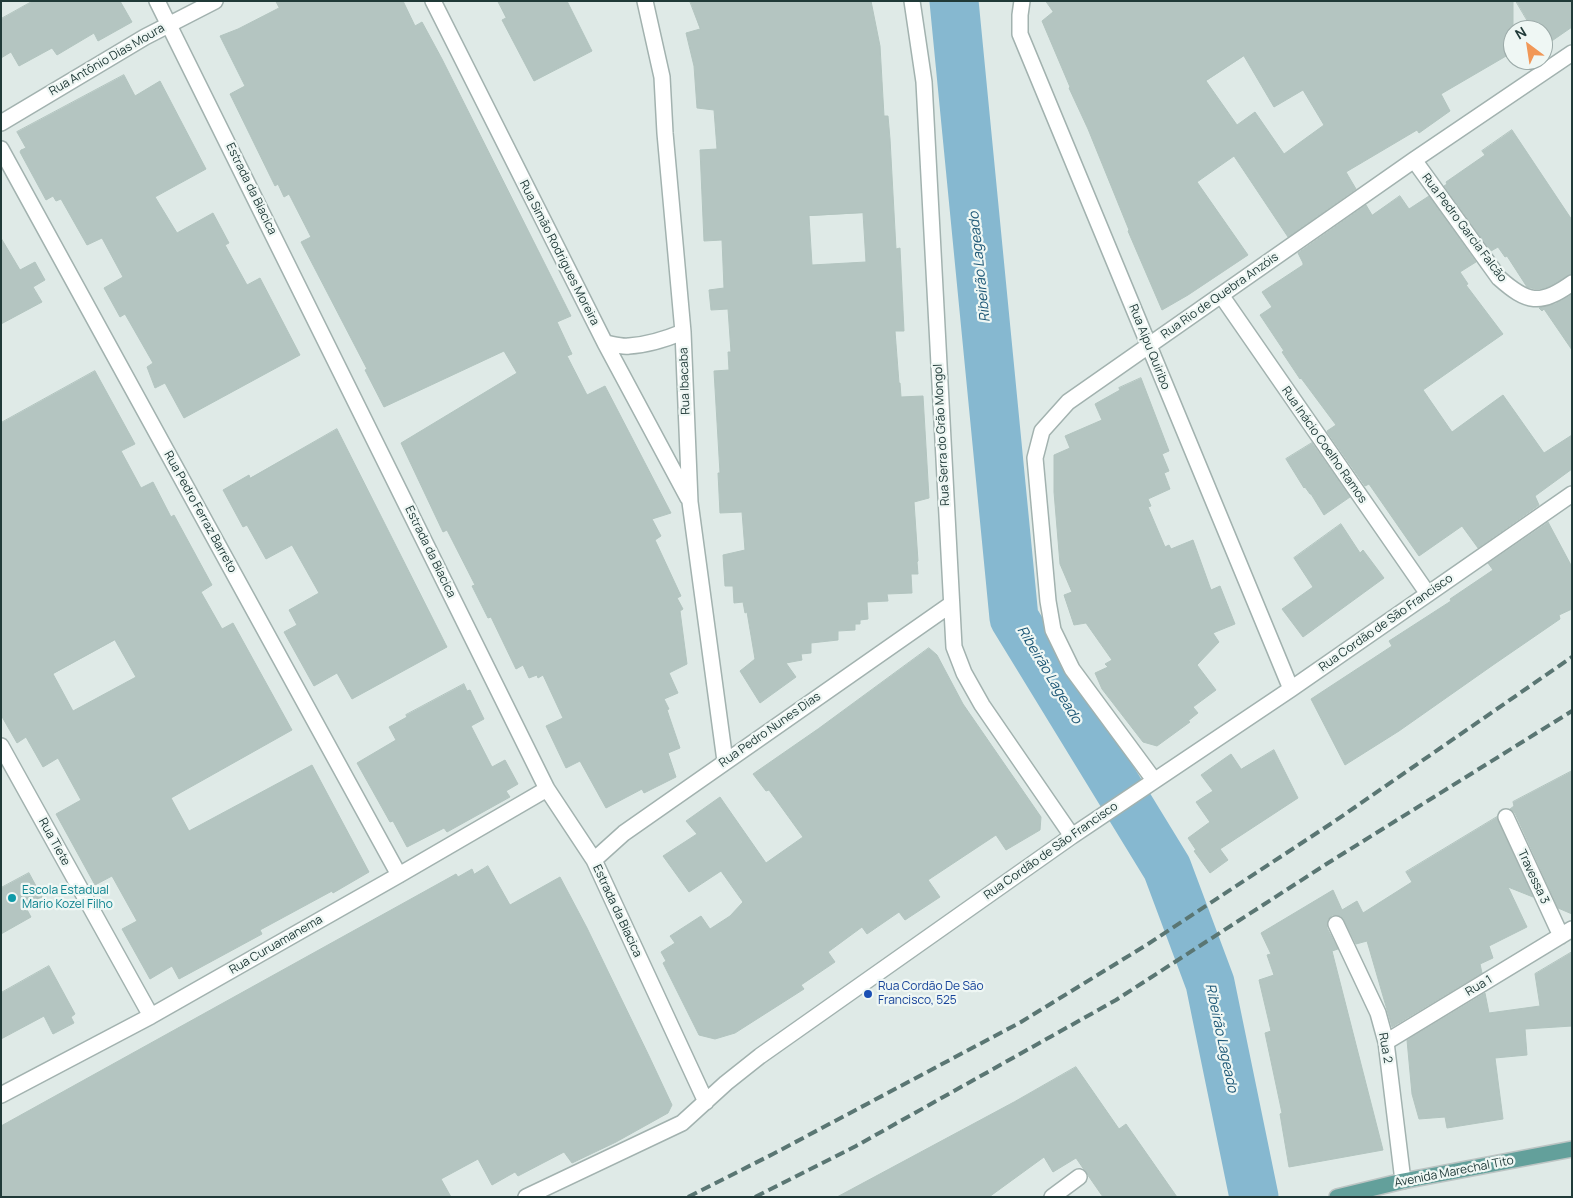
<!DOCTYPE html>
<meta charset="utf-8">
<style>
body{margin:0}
#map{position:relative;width:1573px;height:1198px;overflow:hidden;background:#dfeae7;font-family:Manrope,sans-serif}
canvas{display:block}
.frame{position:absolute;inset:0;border:2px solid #203a38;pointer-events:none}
.north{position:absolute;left:1503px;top:20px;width:50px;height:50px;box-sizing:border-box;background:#eff7f4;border:1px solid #9caba9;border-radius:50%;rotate:329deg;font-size:14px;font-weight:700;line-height:20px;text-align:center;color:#203a38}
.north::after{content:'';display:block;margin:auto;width:18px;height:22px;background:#f19756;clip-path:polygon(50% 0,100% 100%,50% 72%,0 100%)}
</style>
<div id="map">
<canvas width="1573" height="1198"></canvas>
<div class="frame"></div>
<div class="north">N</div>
</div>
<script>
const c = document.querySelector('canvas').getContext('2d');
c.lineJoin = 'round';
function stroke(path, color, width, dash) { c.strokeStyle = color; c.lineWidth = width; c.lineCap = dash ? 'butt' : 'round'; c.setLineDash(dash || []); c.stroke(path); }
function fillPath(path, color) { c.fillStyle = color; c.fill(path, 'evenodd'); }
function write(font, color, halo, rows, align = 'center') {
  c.font = font + ' Manrope,sans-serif'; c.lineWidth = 4.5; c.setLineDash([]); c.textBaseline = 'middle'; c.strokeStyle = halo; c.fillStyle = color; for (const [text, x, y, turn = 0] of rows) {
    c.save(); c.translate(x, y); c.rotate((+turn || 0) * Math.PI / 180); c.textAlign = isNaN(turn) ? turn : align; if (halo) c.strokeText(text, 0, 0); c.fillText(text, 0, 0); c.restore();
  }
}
stroke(new Path2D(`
 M954,1l60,617 153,250 43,115 44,214`), '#86b8d0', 49);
const building = new Path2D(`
 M33,1h87l12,21 -34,19 -4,-8 -37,22 -5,-7 -33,18 -8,-14 -10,6v-39z
 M276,1h127l12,25 7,-4 20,37 129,257 -14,6 15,32 -5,2 20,39 18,-9 66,127 -19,6 9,17 -6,4 26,56 -4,2 6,11 -3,2 7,53 -18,9 9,20 -14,6 5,10 -2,1 13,38 -12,5 8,24 -32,16 -2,-4 -36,19 -26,-47 -14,7 -20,-42 17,-8 -20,-43 -5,3 -1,-3 -8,3 -6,-13 -7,4 -25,-52 -3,1 -16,-32 3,-1 -28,-55 -4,2 -42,-89 116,-70 -13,-22 -120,56 -19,-37 2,-1 -66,-127 10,-5 -22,-43 -5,3 -6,-13 -3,2 -45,-92 15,-8 -25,-50 18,-7 41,-21z
 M498,1h69l25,50 -58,30 -32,-61 4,-2z
 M690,1h181l9,45 4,70h4l2,23 6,110 4,-1 4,83h-9l4,52h1l1,14 22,-1 6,102 -15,4 4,59 -1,1 1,12h-7l1,19 -25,1 1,7 -21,1 1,17 -8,1v4h-5v6l-17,1v9l-27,3v10l-10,1 1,6 -16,3 10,14 -36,26 -20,-32 15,-12 -8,-47 -2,1 -2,-11 -9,1 -1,-17h-8l-2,-31 22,-5 -3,-38 -22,1 -2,-40h2l-6,-102 15,-1 -1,-18h3l-3,-43 -17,1 -2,-20 15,-2 -2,-48 -18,1 -4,-91 17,-1 -3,-39 -17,-2 -3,-42 -8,-33 14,-4zM863,213l3,49 -54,3 -3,-49z
 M1046,1h467v51l-72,42 9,17 -31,22 -2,-3 -71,42 10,17 -68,48 -54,-81 -37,26 51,73 -60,40 -26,15 -34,-79 1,-1 -41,-101 -19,-41 1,-1 -28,-66 11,-9zM1244,56l30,51 29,-17 21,35 -40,29 -29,-42 -18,13 -31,-44z
 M1516,1h56v26l-29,20v-17h-10z
 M124,75l11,21 25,-15 46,88 -51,28 22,36 36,-20 16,30 -4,2 22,40 13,-7 40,77 -116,63 -19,-35 -10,5 -8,-21 6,-4 -28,-49 -5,3 -16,-29 19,-11 -21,-39 -15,7 -26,-46 -5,2 -3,-5 -7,4 -26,-48 1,-2 5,-2 -9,-16z
 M1512,130l60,90v54l-24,13 -7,2h-6l-8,-2 -20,-31 -2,1 -7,-10 -7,4 -47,-65 3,-2 -1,-2 39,-27 -3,-4z
 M1400,196l9,13 20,-13 47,66 -16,10 8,12 -2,1 37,49 -80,56 29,42 51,-37 41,58 28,-18v34l-37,27 4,9 -61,43 -16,-22 -43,30 -50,-72 -4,2 -37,-53 -1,-2 9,-6 -35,-47 -1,1 -18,-27 2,-1 -24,-36 12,-8 -10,-15 41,-27v-2l-5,-10 68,-48 6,10z
 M1,238l19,32 15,-8 10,18 -12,7 9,15 -41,22z
 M1572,294v56l-28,-41 -2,2 -3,-3 16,-4z
 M95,371l40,73 -14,7 20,37 12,-6 18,35 3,-2 38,70 -11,7 21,37 11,-6 59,107 -121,68 18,33 123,-66 57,107 -36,21 -1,-2 -72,39 2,4 -83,45 -7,-13 -22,13 -28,-50 15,-8 -25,-45 -17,9 -39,-71 25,-14 -23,-42 -15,9 -17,-30 -9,6 -16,-28v-292zM115,640l21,37 -63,34 -20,-37z
 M1141,378l28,73 -7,3 7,17 -5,2 6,16 -22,10 3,7 -3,1 17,40 4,-2 2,4 22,-9 18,50 9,-4 15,38 -22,9 6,9 -22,23 19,25 -23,17 5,6 -10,8 2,1 -33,24 -14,-4 -41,-53 -7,-16 13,-6 -3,-3 7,-4 -26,-37 -12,2 -10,-30 8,-3 -12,-28 -6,-72v-37l16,-7 -5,-12 37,-16 -7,-16 25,-14 -1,-2z
 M337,429l110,218 -95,52 -15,-26 -23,13 -30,-54 13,-7 -8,-15 30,-17 -27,-48 -26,14 -19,-34 -4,2 -20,-37 26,-15 1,3z
 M1312,443l38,54 -26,18 -13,-21h-1l-5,-7 -1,1 -18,-29z
 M1548,522l24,45v42l-13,6 1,4 -67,46 -94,66 -54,34 -34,-66 81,-53 -3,-5 62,-40 -1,-2 43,-29 -5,-7z
 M1341,524l19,29 3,-3 21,28 -81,59 -21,-28 31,-22 -19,-29z
 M929,648l8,7 26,49 78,113 -1,13 -34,20 -10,-15 -68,45 12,17 -35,23 -6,-8 -32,22 -5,-7 -34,25 7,10 -34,23 3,4 -69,44 -20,6 -16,-4 -36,-72 3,-2 -5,-9 14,-9 -5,-7 31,-20 9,13 20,-13 13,-14 -22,-31 -32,21 -26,-36 34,-22 -11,-13 34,-24 46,66 37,-26 -34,-47 -3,1 -13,-17 65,-45z
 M464,684l3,7 3,-1 14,29 -13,7 21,41 13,-7 13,24 -12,7 4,6 -63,35 -3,-4 -37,19 -14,-26 -3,1 -33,-59 39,-23 -7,-13 18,-10 -1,-2z
 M1274,750l24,48 -78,51 8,11 -18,13 -16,-22 2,-1 -8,-12 22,-16 -14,-20 17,-11 -12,-16 30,-21 10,15z
 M1572,771v143l-14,-6 -43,-95 -5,-4 4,-3 -1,-4z
 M1497,817l36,80 -25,-10 19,40 -38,19 4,12 -13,6 2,9 -90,54 -25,-86 -11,3 -12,-24 -3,-4 -9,-1 -4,4 -1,9 11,21 -6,2 51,199 -94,17 -9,-53 2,-1 -17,-80 6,-2 -12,-51 15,-5 -7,-20 4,-1 -10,-21 72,-43 9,20 15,-9 6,12 49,-31 -6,-10z
 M488,866l22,39 50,-28 27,51 62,128 23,49 -4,8 -52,29 -44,21 -8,-11 -46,24 -3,-4 -23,13 -14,-26 -37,20 10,18h-450v-71l455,-252 2,3 14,-8 2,5z
 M29,873l13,24 -17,9 6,11 -30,17v-46z
 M1572,952v74l-47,3 2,26 -32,3 8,61 -56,9 -2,-11 -26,2 -7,-25 -5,-54 78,-47 4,20 51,-7 -5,-32z
 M49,966l26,48 -4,3 3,6 -21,11 -9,-18 -43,23v-46z
 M1076,1067l43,62 7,-5 51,73h-74l-27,-39 -23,14 -9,-15 -55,40h-152l177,-95z`);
fillPath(building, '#b4c5c1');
stroke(building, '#b2c4bf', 1);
const minor = new Path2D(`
 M157,1l390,788 47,71 112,242
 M433,1l172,342 83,155
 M645,1l17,76 3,56 18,199 7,170 35,259
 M912,1l12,81 30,565 10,26 18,32 90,131
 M1022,1l-2,14v19l271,655
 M1,123l144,-86 70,-36
 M1,149l398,726
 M1414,160l85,118c28,25 41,28 73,5
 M1221,295l207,299
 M605,343c7,1 16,4 24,3 18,-1 37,-7 54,-14
 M1,746l150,270
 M1154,780l-82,-111 -19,-39 -5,-29 -13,-143 7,-27 26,-29 346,-242 158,-107
 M1506,817l55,119
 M594,860l30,-27 326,-228
 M1336,924l42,89 8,29 17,139
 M1386,1042l186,-113
 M1,1095l150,-79 248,-141 148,-86
 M526,1197l156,-74 44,-40 34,-27 312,-220 219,-147 281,-195
 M1052,1197l27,-20`);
const major = new Path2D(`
 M1337,1197l66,-16 169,-32`);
stroke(minor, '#a2b2af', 18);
stroke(major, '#bcc4c3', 18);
stroke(minor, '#fff', 15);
stroke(major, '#63a09b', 15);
stroke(new Path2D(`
 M688,1197l85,-43 248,-132 127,-78 187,-123 237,-164
 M755,1197l101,-51 260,-146 212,-137 244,-152`), '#5a7673', 4, [10, 5]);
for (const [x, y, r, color] of [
 [12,898,5,"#0f9aa8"],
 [868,994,5,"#1a4fb4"]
]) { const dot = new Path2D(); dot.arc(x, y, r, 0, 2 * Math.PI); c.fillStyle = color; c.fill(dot); stroke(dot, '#eff7f4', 2); }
write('12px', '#203a38', '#eff7f4', [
 ["Rua Antônio Dias Moura",107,60,-30],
 ["Estrada da Biacica",251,189,64],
 ["Rua Pedro Garcia Falcão",1464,228,53],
 ["Rua Simão Rodrigues Moreira",559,253,63],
 ["Rua Rio de Quebra Anzóis",1220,296,-35],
 ["Rua Aipu Quiribo",1149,347,68],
 ["Rua Ibacaba",685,381,-92],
 ["Rua Serra do Grão Mongol",942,435,-93],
 ["Rua Inácio Coelho Ramos",1324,445,55],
 ["Rua Pedro Ferraz Barreto",200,512,61],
 ["Estrada da Biacica",430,552,64],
 ["Rua Cordão de São Francisco",1386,623,-35],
 ["Rua Pedro Nunes Dias",770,730,-35],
 ["Rua Tiete",54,842,61],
 ["Rua Cordão de São Francisco",1051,851,-35],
 ["Travessa 3",1533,877,65],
 ["Estrada da Biacica",617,911,65],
 ["Rua Curuamanema",276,945,-30],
 ["Rua 1",1479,986,-31],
 ["Rua 2",1385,1048,80],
 ["Avenida Marechal Tito",1454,1172,-11]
]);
write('12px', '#0d838f', '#eff7f4', [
 ["Escola Estadual",22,891],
 ["Mario Kozel Filho",22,905]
], 'left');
write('12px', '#164399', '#eff7f4', [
 ["Rua Cordão De São",878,987],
 ["Francisco, 525",878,1001]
], 'left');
write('italic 14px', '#1b5675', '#eff7f4', [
 ["Ribeirão Lageado",980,267,-96],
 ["Ribeirão Lageado",1049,675,59],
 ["Ribeirão Lageado",1221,1038,78]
]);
</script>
